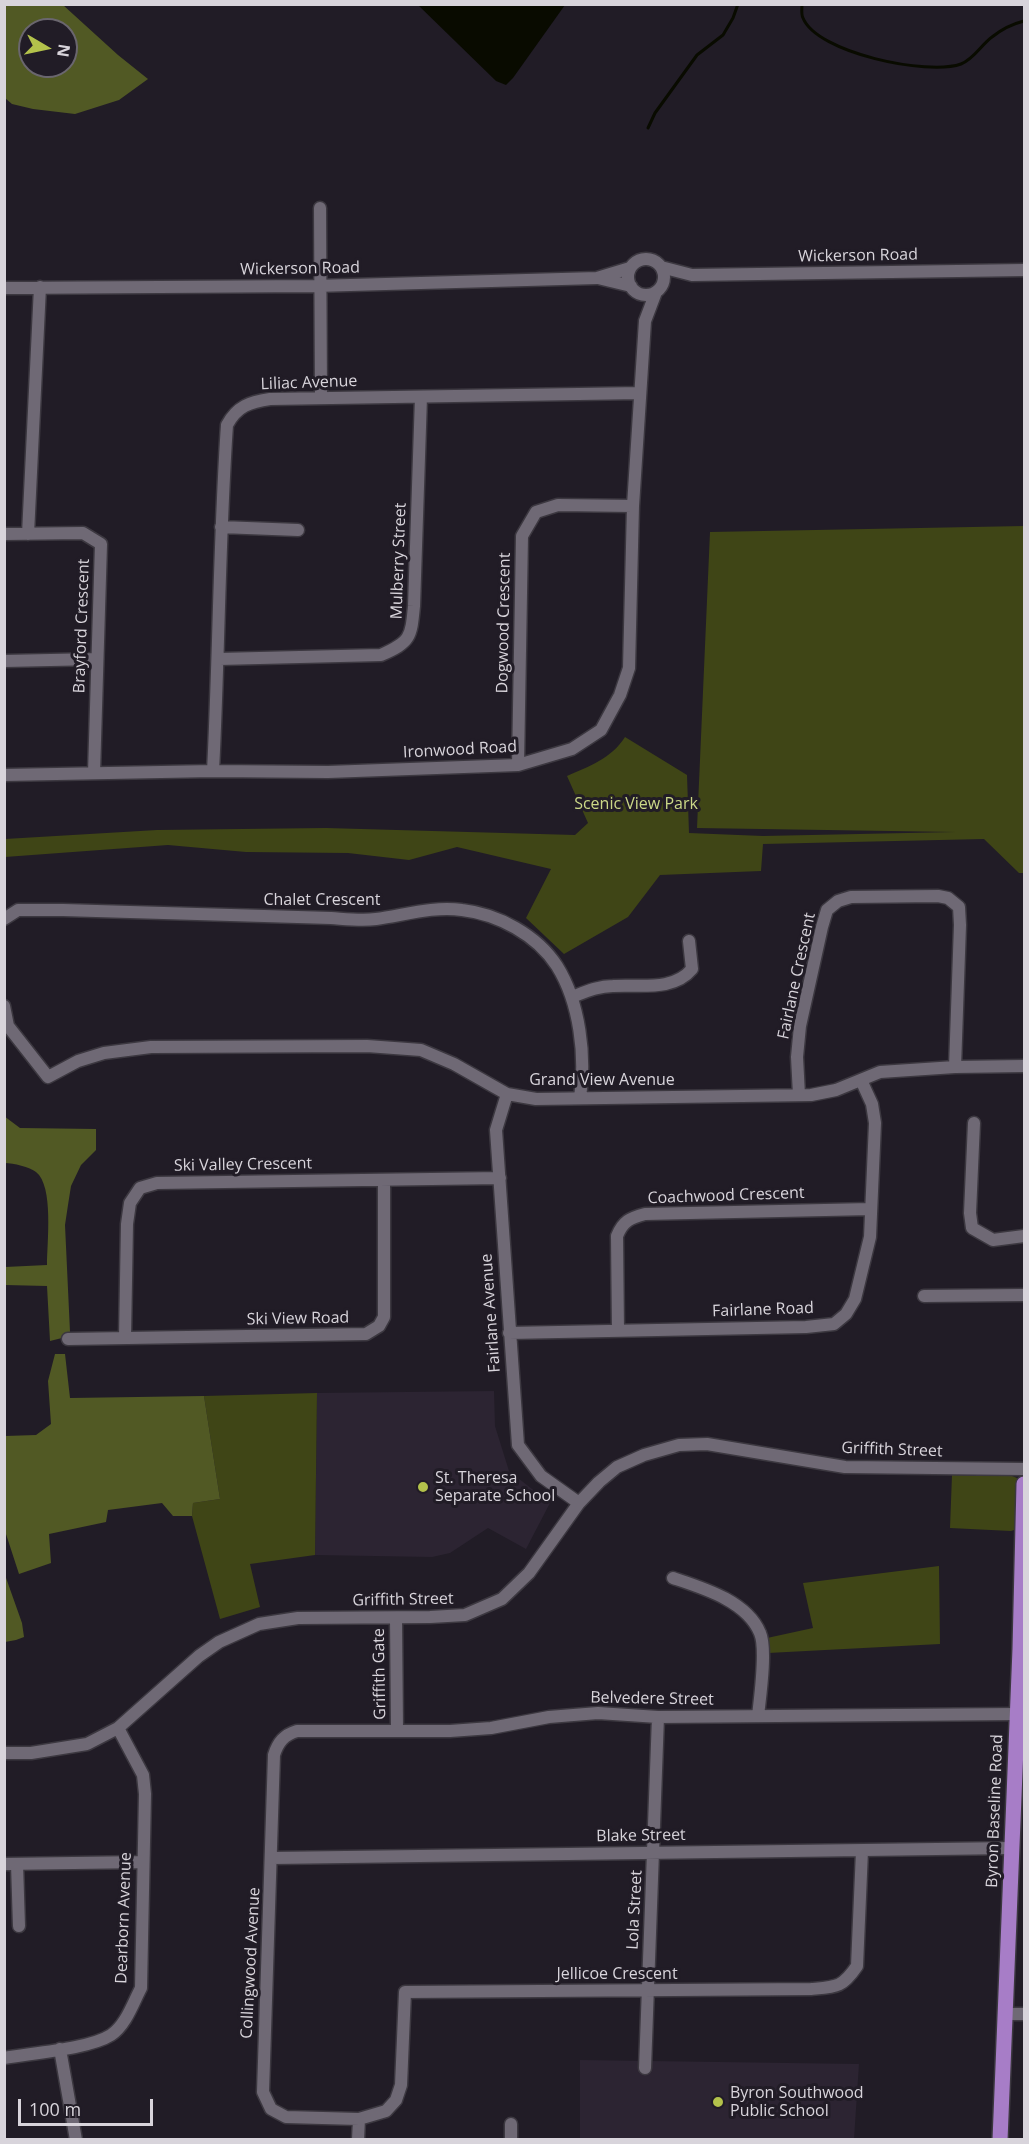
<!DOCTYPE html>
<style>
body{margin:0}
#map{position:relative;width:1029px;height:2144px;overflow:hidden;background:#211c26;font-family:"Open Sans",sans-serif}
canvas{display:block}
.frame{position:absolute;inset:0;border:6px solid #d8d4db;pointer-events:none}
.north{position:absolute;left:18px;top:18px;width:60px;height:60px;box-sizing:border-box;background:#211c26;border:2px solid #6a666e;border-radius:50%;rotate:99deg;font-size:16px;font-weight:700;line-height:24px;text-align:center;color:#d8d4db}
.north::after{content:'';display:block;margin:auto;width:21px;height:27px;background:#b3c24b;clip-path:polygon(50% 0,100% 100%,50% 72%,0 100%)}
.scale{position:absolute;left:18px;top:2099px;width:135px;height:27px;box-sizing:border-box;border:3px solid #d8d4db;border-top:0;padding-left:8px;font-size:18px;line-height:21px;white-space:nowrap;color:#d8d4db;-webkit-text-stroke:4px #211c26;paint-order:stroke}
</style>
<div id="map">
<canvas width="1029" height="2144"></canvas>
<div class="frame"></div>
<div class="north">N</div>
<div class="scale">100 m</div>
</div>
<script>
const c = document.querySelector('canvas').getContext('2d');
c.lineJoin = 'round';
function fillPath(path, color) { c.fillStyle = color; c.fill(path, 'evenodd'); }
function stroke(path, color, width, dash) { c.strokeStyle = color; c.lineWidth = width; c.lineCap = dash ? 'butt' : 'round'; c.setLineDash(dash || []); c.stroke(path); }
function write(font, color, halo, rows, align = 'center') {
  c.font = font + ' "Open Sans",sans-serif'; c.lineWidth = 6; c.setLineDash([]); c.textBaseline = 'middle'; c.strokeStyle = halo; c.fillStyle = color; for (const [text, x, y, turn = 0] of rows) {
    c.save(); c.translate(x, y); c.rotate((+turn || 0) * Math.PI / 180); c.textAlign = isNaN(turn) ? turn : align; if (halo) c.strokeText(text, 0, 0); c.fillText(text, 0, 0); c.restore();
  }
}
fillPath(new Path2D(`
 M494,1391l1,35 14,45 41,32 -24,46 -38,-21 -38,25 -18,4 -117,-2 2,-162z
 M580,2060l279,4 -5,75h-274z`), '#2c2432');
fillPath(new Path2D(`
 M1024,526v347h-5l-35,-34 -221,5 -2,27 -101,4 -32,42 -64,37 -38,-36 25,-49 -94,-22 -48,13 -61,-7 -102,-1 -78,-7 -163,12v-18l152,-9 169,-2 249,7 13,-12 -21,-47c21,-9 45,-18 58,-39l62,38 2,58 74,3 192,-4 -258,-4 13,-296z
 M317,1393l-2,162 -65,9 10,43 -40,12 -28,-103 1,-13 27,-4 -16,-103z
 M952,1475l60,1 5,2 2,4 -2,47 -6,2 -61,-3z
 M939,1566l1,78 -172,9 -1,-15 46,-10 -10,-45z`), '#3f4516');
fillPath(new Path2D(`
 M5,4l58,1 55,50 30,24 -29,21 -44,14 -42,-5 -21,-5 -7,-6zM30,30h36v36h-36z
 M4,1116l16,12 76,1v21l-15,15 -10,21 -3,19 -3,20 5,107 -4,5 -16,4 -3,-55 -42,-1v-18l42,-2c0,-22 7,-79 -11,-93 -6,-5 -23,-9 -31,-9z
 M55,1354h10l5,44 134,-2 16,103 -27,4 -1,13h-19l-11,-13 -54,7 -2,12 -57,12 2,29 -32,11 -14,-43v-95l31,-1 15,-11 -3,-43z
 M5,1575l17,48 2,14 -8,3 -11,2z`), '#515924');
fillPath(new Path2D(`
 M418,5l146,-1 1,1 -52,73 -7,7 -10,-4z`), '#090b00');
stroke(new Path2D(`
 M802,4c0,4 -1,11 1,14 14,35 125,58 158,46 13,-5 20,-19 31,-27 10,-8 20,-13 32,-16
 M648,128l7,-15 42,-58 26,-20 10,-17 5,-14`), '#090b00', 3);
const minor = new Path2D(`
 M320,208l1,190
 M628 277a18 18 0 1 1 36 0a18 18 0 1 1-36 0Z
 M661,267l31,8 332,-5
 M598,278l33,8
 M4,288l311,-2 282,-8 33,-10
 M221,527l77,3
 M4,534l79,-1 18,11 -7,229
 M28,534l12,-247
 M219,659l162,-4c30,-13 30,-18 33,-49l7,-209
 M4,661l93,-2
 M518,765l4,-229 14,-24 22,-7 75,1
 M213,771c6,-115 6,-231 14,-346 10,-19 23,-23 43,-26l370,-6
 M4,775l209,-4 115,1 190,-7 54,-16 29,-19 19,-35 9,-27 4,-162 12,-185 11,-29
 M4,919l14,-9h45c89,3 178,6 268,8 15,1 31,3 45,1 29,-4 57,-13 86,-9 36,4 75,25 95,56 23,37 29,90 23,132
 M572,997c13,-5 26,-11 41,-11 26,-2 60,6 79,-17l-3,-28
 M4,1006l4,20 40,51 30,-16 26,-8 47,-6 216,-1 54,4 33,14 53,30 29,5 275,-4 25,-5 44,-18 75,-5 69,-1
 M507,1094l-11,36 22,315 23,31 38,27
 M799,1095l-2,-38 3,-31 22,-99 5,-17 11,-9 13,-4 87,-1 10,2 11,9 1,18 -5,142
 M974,1123l-4,90 2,15 21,12 31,-4
 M924,1296l100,-1
 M618,1331l-1,-95c6,-15 13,-18 28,-22l225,-5
 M509,1333l297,-6 28,-3 12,-10 9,-15 15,-62 5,-114 -3,-19 -11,-24
 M125,1337l2,-113 3,-21 10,-15 17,-5 343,-5
 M68,1339l298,-5 13,-8 5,-9v-137
 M673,1578c30,10 74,23 87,55 7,16 0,64 -2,83
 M396,1618l1,112
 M4,1753h27l56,-9 31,-16 81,-72 20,-14 40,-18 39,-6 132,-1 35,-2 37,-16 27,-26 50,-70 20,-21 18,-15 27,-12 35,-10 28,-1 138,23 179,2
 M862,1851l-5,115c-15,22 -21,21 -46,23l-406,3 -4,93 -5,15 -10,11 -27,8 -73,-2 -15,-8 -8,-17 11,-337c4,-13 10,-20 23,-24h153l41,-3 58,-11 49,-4 60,4 358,-3
 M272,1858l739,-10
 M4,1864l139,-2
 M17,1864l2,62
 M1005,2014h19
 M60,2049l16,91
 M4,2058c28,-5 85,-9 107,-23 15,-10 22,-32 30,-47l4,-194 -2,-19 -25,-47
 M645,2068l13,-351
 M358,2140l1,-21
 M511,2140v-16`);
const major = new Path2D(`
 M1000,2140l20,-491 4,-165`);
stroke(minor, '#3c3840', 15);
stroke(major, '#3c3840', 18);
stroke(minor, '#6f6975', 12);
stroke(major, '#a77dc7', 15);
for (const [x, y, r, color] of [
 [423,1487,6,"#b3c24b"],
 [718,2102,6,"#b3c24b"]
]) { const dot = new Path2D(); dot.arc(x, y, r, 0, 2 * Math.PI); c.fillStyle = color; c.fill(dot); stroke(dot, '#211c26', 2); }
write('16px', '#d8d4db', '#211c26', [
 ["Wickerson Road",858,256,-1],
 ["Wickerson Road",300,269,-1],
 ["Liliac Avenue",309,383,-2],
 ["Mulberry Street",399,561,-88],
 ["Dogwood Crescent",504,623,-89],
 ["Brayford Crescent",82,626,-88],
 ["Ironwood Road",460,750,-3],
 ["Chalet Crescent",322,900],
 ["Fairlane Crescent",797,976,-78],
 ["Grand View Avenue",602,1080],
 ["Ski Valley Crescent",243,1165,-1],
 ["Coachwood Crescent",726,1196,-2],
 ["Fairlane Road",763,1310,-2],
 ["Fairlane Avenue",491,1313,-94],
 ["Ski View Road",298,1319,-1],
 ["Griffith Street",892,1450,2],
 ["Griffith Street",403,1600,-1],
 ["Griffith Gate",380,1674,-91],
 ["Belvedere Street",652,1699,1],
 ["Byron Baseline Road",995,1811,-88],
 ["Blake Street",641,1836,-1],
 ["Lola Street",635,1910,-87],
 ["Dearborn Avenue",124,1918,-88],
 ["Collingwood Avenue",251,1963,-87],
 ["Jellicoe Crescent",617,1974]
]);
write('16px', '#cbd887', '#211c26', [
 ["Scenic View Park",636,804]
]);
write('16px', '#d8d4db', '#211c26', [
 ["St. Theresa",435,1478],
 ["Separate School",435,1496],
 ["Byron Southwood",730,2093],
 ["Public School",730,2111]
], 'left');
</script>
